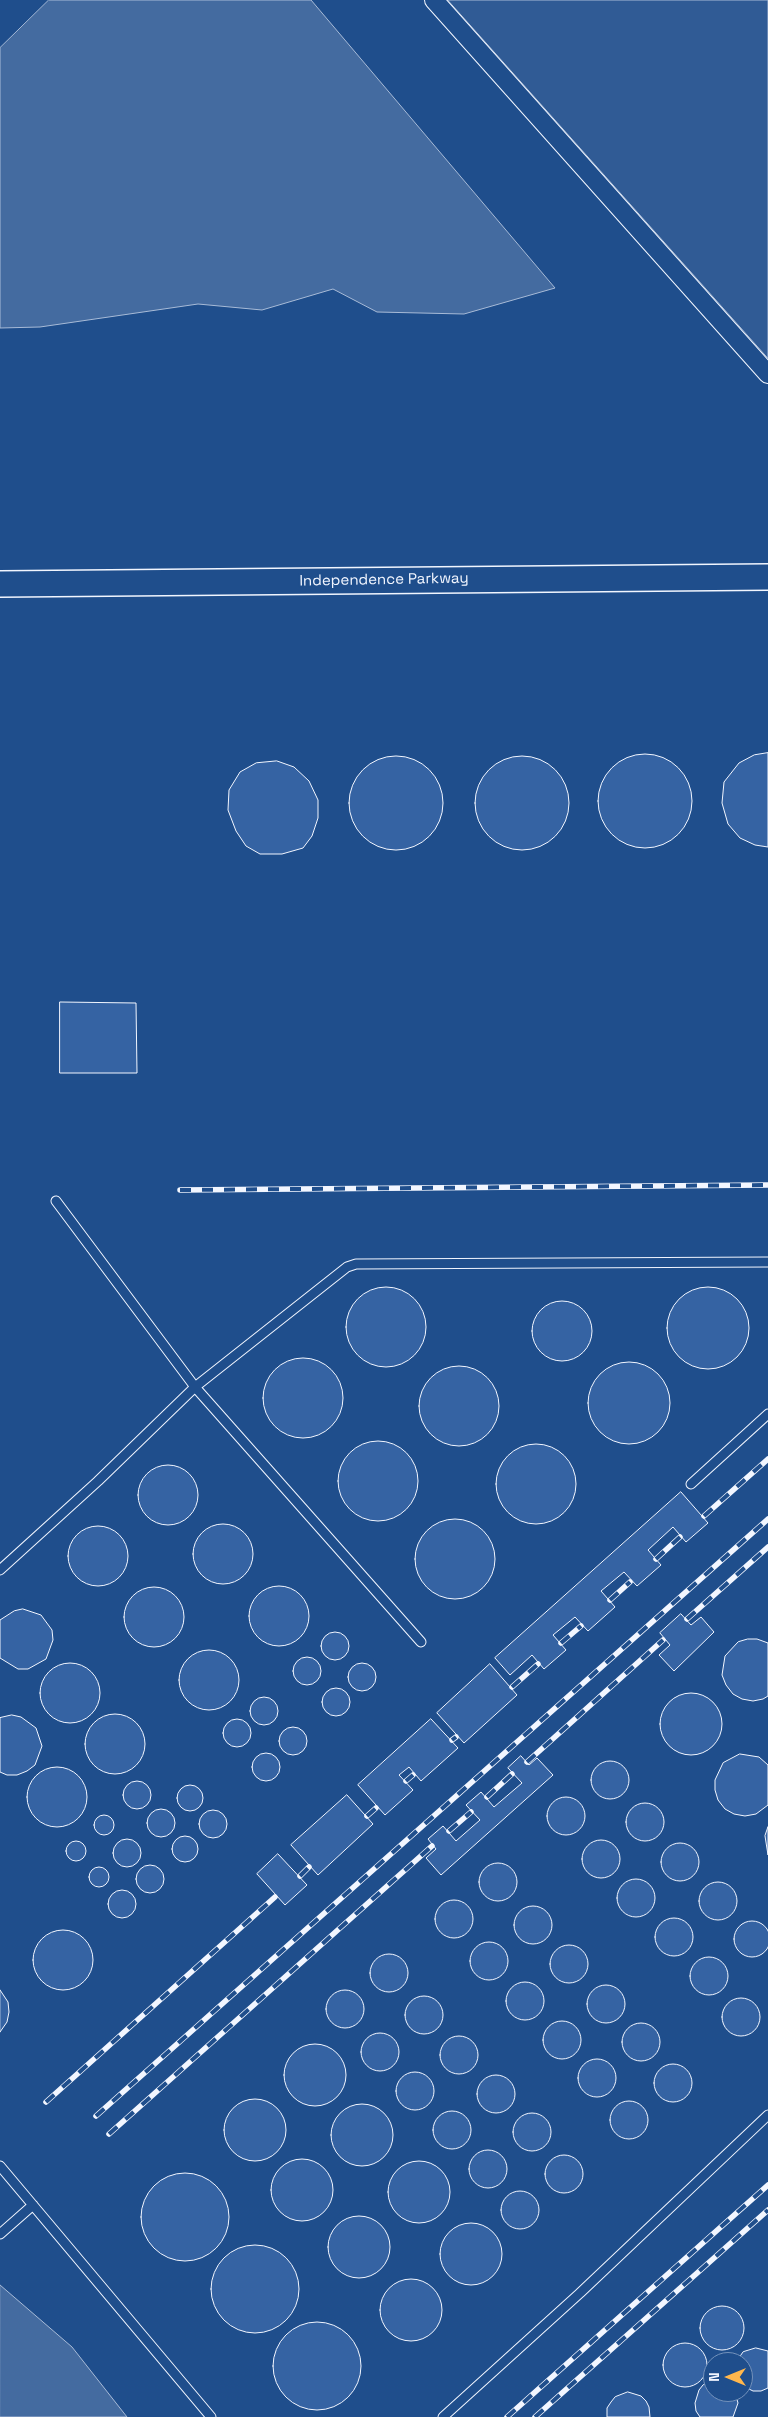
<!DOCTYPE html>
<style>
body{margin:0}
#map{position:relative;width:768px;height:2417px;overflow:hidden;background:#1f4e8c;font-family:"Space Grotesk",sans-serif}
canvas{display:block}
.north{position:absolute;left:703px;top:2352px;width:50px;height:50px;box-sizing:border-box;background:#1f4e8c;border:1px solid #7391ba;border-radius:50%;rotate:270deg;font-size:14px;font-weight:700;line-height:20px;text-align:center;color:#f2f6ff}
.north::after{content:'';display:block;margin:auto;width:18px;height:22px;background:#ffb74d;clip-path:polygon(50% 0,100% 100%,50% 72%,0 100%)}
</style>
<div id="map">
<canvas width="768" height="2417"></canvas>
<div class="north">N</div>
</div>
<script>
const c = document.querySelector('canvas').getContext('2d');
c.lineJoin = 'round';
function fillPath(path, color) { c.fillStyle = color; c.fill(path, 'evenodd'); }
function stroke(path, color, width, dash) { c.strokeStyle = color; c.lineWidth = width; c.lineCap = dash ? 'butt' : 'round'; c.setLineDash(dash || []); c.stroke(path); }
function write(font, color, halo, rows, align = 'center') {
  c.font = font + ' "Space Grotesk",sans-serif'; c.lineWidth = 4; c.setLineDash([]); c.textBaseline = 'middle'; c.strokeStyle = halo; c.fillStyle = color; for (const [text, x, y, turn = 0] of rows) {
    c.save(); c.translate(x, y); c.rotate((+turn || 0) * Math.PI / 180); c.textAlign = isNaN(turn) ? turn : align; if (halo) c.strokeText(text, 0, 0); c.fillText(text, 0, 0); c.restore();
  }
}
const built = new Path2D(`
 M448,0h320v358z`);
fillPath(built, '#305b95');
stroke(built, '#a8bbd7', 1);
const water = new Path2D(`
 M49,0h262l244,288 -91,26 -87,-2 -44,-23 -71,21 -64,-6 -158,23 -40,1v-280z
 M0,2285l72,62 55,70h-127z`);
fillPath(water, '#446ba0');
stroke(water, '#a8bbd7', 1);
const building = new Path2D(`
 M768,753v94l-13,-2 -15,-7 -12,-14 -6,-21 2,-21 15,-19 15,-8z
 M598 801a47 47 0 1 1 94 0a47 47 0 1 1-94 0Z
 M475 803a47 47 0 1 1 94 0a47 47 0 1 1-94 0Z
 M349 803a47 47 0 1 1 94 0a47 47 0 1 1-94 0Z
 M277,761l17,6 15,14 9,19v18l-6,18 -9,12 -21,6h-22l-14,-8 -10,-15 -8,-21 1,-20 11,-18 16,-9z
 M60,1002l76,1 1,70h-77z
 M346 1327a40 40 0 1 1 80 0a40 40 0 1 1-80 0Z
 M667 1328a41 41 0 1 1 82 0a41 41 0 1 1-82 0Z
 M532 1331a30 30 0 1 1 60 0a30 30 0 1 1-60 0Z
 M263 1398a40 40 0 1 1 80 0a40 40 0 1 1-80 0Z
 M588 1403a41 41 0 1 1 82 0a41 41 0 1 1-82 0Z
 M419 1406a40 40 0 1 1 80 0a40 40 0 1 1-80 0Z
 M338 1481a40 40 0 1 1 80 0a40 40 0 1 1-80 0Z
 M496 1484a40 40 0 1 1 80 0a40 40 0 1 1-80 0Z
 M138 1495a30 30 0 1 1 60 0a30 30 0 1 1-60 0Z
 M681,1492l27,31 -22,19 -13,-15 -25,23 13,15 -24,21 -13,-14 -23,19 14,16 -27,24 -13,-14 -22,18 13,15 -22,19 -12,-14 -22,20 -15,-17z
 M415 1559a40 40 0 1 1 80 0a40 40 0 1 1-80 0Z
 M193 1554a30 30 0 1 1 60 0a30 30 0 1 1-60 0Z
 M68 1556a30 30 0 1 1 60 0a30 30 0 1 1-60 0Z
 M249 1616a30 30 0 1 1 60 0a30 30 0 1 1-60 0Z
 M124 1617a30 30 0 1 1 60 0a30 30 0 1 1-60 0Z
 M23,1609l18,6 11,15 1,10 -7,19 -18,10h-10l-18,-11v-38l14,-9z
 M681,1614l10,11 10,-8 13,15 -40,39 -15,-16 11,-10 -10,-12z
 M321 1646a14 14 0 1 1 28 0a14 14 0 1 1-28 0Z
 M748,1639h9l11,4v53l-5,3 -10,2 -11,-2 -9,-5 -7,-9 -4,-10 3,-19 13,-14z
 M179 1680a30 30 0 1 1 60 0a30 30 0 1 1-60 0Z
 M293 1671a14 14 0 1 1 28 0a14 14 0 1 1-28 0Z
 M40 1693a30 30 0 1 1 60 0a30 30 0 1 1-60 0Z
 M348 1677a14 14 0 1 1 28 0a14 14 0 1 1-28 0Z
 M490,1664l27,31 -53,48 -27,-30z
 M322 1702a14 14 0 1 1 28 0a14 14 0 1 1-28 0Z
 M660 1724a31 31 0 1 1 62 0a31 31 0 1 1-62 0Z
 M250 1711a14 14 0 1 1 28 0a14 14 0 1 1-28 0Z
 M85 1744a30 30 0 1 1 60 0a30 30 0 1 1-60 0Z
 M12,1715l9,2 15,11 6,18 -7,19 -8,6 -10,4h-10l-7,-3v-54z
 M431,1719l27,29 -37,33 -12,-14 -10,8 14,15 -28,25 -27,-30z
 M223 1733a14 14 0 1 1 28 0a14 14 0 1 1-28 0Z
 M279 1741a14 14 0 1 1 28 0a14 14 0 1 1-28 0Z
 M252 1767a14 14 0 1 1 28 0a14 14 0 1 1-28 0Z
 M740,1754l19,3 9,8v40l-12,9 -11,2 -11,-2 -9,-5 -7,-9 -3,-10v-10l8,-17z
 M521,1756l8,9 8,-7 16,17 -112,100 -15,-17 10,-9 -8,-10 15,-13 13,15 24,-21 -14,-15 15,-13 13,15 28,-24 -14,-15z
 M591 1780a19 19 0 1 1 38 0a19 19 0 1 1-38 0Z
 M27 1797a30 30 0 1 1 60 0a30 30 0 1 1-60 0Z
 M123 1795a14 14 0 1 1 28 0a14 14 0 1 1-28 0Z
 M177 1798a13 13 0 1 1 26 0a13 13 0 1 1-26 0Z
 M347,1795l26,29 -55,51 -27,-30z
 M547 1816a19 19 0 1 1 38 0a19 19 0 1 1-38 0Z
 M626 1822a19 19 0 1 1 38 0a19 19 0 1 1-38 0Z
 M147 1823a14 14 0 1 1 28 0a14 14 0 1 1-28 0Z
 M199 1824a14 14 0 1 1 28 0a14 14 0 1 1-28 0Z
 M94 1825a10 10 0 1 1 20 0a10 10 0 1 1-20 0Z
 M768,1827v28l-3,-19z
 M172 1849a13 13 0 1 1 26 0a13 13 0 1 1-26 0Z
 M113 1853a14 14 0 1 1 28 0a14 14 0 1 1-28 0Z
 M582 1859a19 19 0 1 1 38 0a19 19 0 1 1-38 0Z
 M66 1851a10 10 0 1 1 20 0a10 10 0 1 1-20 0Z
 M661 1862a19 19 0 1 1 38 0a19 19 0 1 1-38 0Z
 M278,1854l29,31 -22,20 -28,-31z
 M479 1882a19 19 0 1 1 38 0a19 19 0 1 1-38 0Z
 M136 1879a14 14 0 1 1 28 0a14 14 0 1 1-28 0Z
 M89 1877a10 10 0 1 1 20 0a10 10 0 1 1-20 0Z
 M617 1898a19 19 0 1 1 38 0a19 19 0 1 1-38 0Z
 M699 1901a19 19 0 1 1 38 0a19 19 0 1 1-38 0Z
 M108 1904a14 14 0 1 1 28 0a14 14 0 1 1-28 0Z
 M435 1919a19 19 0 1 1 38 0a19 19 0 1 1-38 0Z
 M514 1925a19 19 0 1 1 38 0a19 19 0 1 1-38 0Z
 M655 1937a19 19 0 1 1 38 0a19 19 0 1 1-38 0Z
 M734 1939a18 18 0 1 1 36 0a18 18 0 1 1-36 0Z
 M33 1960a30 30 0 1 1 60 0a30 30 0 1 1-60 0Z
 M470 1961a19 19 0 1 1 38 0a19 19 0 1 1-38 0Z
 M550 1964a19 19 0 1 1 38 0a19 19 0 1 1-38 0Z
 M370 1973a19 19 0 1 1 38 0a19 19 0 1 1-38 0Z
 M690 1976a19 19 0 1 1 38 0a19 19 0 1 1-38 0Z
 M506 2001a19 19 0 1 1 38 0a19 19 0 1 1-38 0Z
 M587 2004a19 19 0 1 1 38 0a19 19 0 1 1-38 0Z
 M0,1990l8,12 1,10 -2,10 -7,10z
 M326 2009a19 19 0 1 1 38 0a19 19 0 1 1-38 0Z
 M405 2015a19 19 0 1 1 38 0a19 19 0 1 1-38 0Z
 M722 2017a19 19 0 1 1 38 0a19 19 0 1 1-38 0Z
 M543 2040a19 19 0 1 1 38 0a19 19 0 1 1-38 0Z
 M622 2042a19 19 0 1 1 38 0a19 19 0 1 1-38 0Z
 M361 2052a19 19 0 1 1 38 0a19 19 0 1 1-38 0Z
 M440 2055a19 19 0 1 1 38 0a19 19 0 1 1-38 0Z
 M284 2075a31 31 0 1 1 62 0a31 31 0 1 1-62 0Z
 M578 2078a19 19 0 1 1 38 0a19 19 0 1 1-38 0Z
 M654 2083a19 19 0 1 1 38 0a19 19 0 1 1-38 0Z
 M396 2091a19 19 0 1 1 38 0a19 19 0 1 1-38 0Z
 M477 2094a19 19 0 1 1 38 0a19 19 0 1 1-38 0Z
 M224 2130a31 31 0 1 1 62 0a31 31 0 1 1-62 0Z
 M610 2120a19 19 0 1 1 38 0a19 19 0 1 1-38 0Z
 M331 2135a31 31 0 1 1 62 0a31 31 0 1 1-62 0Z
 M433 2130a19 19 0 1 1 38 0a19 19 0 1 1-38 0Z
 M513 2132a19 19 0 1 1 38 0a19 19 0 1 1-38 0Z
 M469 2169a19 19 0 1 1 38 0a19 19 0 1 1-38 0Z
 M545 2174a19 19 0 1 1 38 0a19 19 0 1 1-38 0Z
 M271 2190a31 31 0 1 1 62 0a31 31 0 1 1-62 0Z
 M388 2192a31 31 0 1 1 62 0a31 31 0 1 1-62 0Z
 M141 2217a44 44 0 1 1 88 0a44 44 0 1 1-88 0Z
 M501 2210a19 19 0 1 1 38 0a19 19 0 1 1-38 0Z
 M328 2247a31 31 0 1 1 62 0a31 31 0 1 1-62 0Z
 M440 2254a31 31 0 1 1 62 0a31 31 0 1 1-62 0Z
 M211 2289a44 44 0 1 1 88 0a44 44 0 1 1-88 0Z
 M380 2310a31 31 0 1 1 62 0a31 31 0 1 1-62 0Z
 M700 2328a22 22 0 1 1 44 0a22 22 0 1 1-44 0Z
 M273 2366a44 44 0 1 1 88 0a44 44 0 1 1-88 0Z
 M663 2365a22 22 0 1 1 44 0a22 22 0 1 1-44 0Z
 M756,2348l12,3v37l-7,3h-8l-10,-5v-24h-7l7,-10z
 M713,2382v10h22l3,11 -5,14h-33l-4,-6 -1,-8 4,-13 4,-5z
 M628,2392l13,4 5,5 3,6 1,10h-43v-9l4,-6 4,-5z`);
fillPath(building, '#3563a3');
stroke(building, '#f2f6ff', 1);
const lane = new Path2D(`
 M56,1201l139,186 226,255
 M691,1484l77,-70
 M0,1570l98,-89 97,-94 152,-120 9,-3 412,-2
 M0,2166l211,251
 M0,2234l33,-29
 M443,2417l137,-124 188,-178`);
const street = new Path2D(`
 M434,0l334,374`);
const secondary = new Path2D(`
 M0,584l768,-7`);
stroke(lane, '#f2f6ff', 11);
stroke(street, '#f2f6ff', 20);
stroke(secondary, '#f2f6ff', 28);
stroke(lane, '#1f4e8c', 9);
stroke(street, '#1f4e8c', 18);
stroke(secondary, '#1f4e8c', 25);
const rail = new Path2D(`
 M180,1190l588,-5
 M704,1516l64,-57
 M656,1559l24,-22
 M610,1600l20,-18
 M687,1619l81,-72
 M561,1643l20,-17
 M512,1687l26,-23
 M452,1740l4,-3
 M527,1762l136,-122
 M406,1781l7,-6
 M487,1797l25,-23
 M367,1816l9,-8
 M449,1831l22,-19
 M300,1876l9,-9
 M46,2102l229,-205
 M96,2116l672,-597
 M109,2134l323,-288
 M507,2417l261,-232
 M535,2417l233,-207`);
stroke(rail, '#f2f6ff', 5.5);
stroke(rail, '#1f4e8c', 4, [11]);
write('15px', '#f2f6ff', '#1f4e8c', [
 ["Independence Parkway",384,580,-1]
]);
</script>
